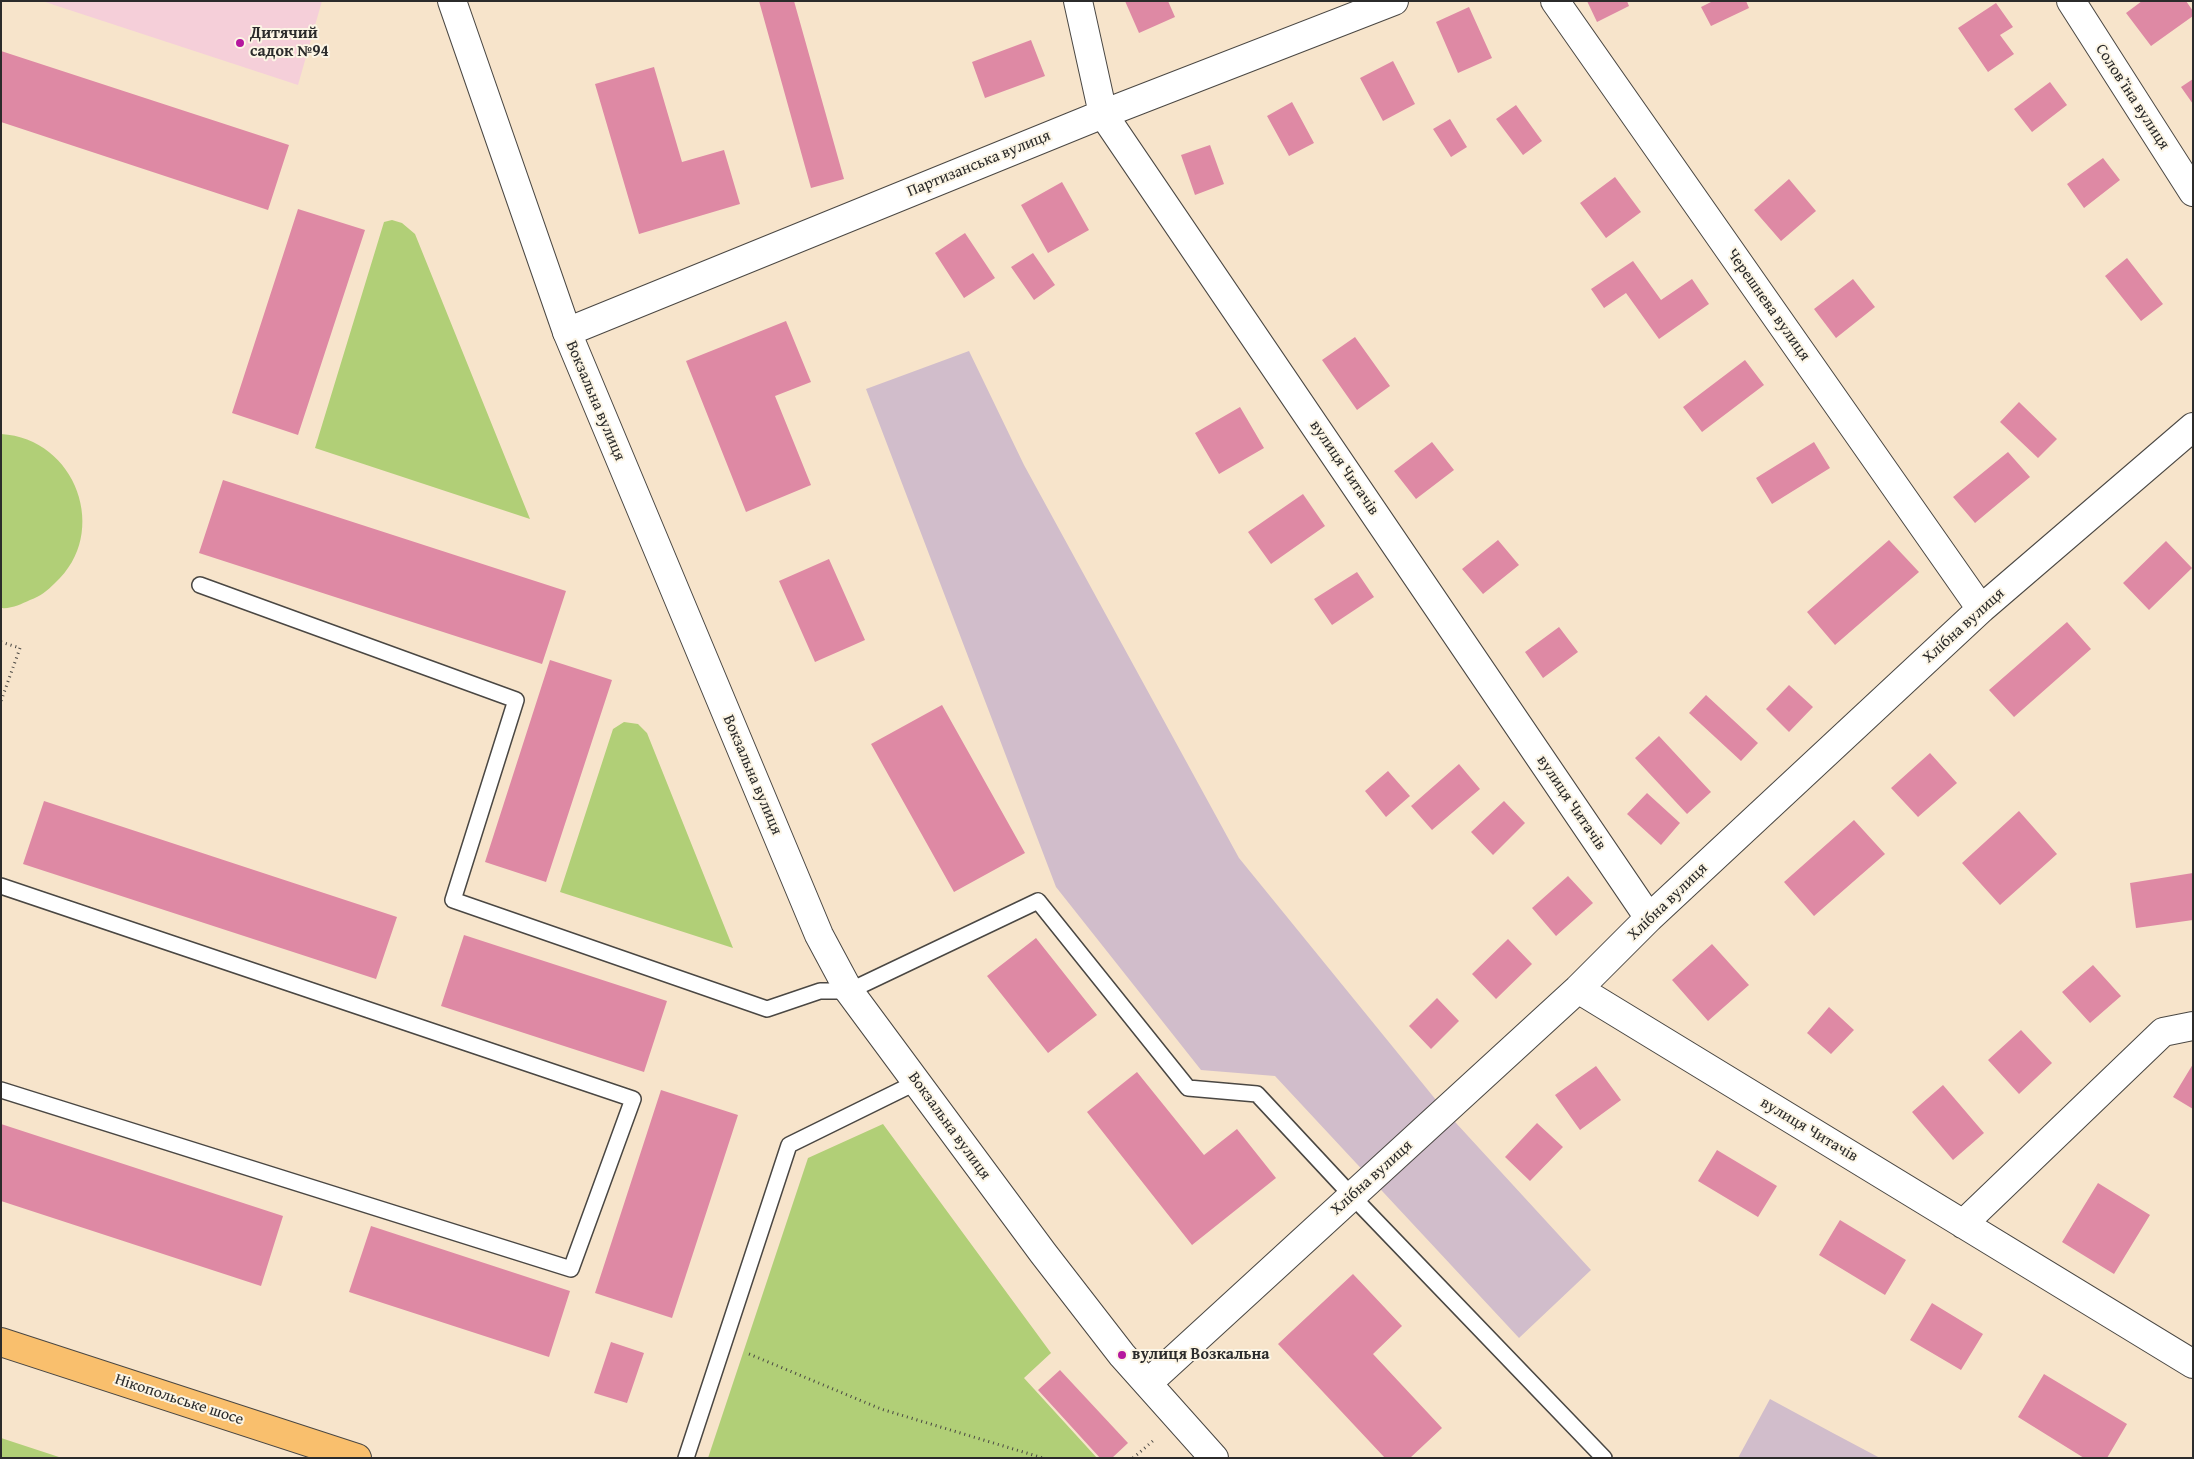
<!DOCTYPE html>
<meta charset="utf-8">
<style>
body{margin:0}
#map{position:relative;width:2194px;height:1459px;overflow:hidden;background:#f7e4cb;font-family:"Gentium Book Plus",serif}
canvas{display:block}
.frame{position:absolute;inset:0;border:2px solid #2b2b2b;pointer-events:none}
</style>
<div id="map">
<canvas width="2194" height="1459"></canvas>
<div class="frame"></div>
</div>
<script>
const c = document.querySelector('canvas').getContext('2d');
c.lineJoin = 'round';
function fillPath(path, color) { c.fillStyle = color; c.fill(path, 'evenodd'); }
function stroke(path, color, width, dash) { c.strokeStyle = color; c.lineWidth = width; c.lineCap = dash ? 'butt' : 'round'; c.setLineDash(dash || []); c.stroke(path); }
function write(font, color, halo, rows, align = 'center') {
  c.font = font + ' "Gentium Book Plus",serif'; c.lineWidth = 4; c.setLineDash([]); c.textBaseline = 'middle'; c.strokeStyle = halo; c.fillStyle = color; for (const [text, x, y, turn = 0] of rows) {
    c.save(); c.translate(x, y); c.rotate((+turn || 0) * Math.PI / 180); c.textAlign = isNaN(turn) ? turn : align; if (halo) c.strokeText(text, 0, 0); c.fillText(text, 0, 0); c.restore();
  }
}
fillPath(new Path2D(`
 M42,1h280l-24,84z`), '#f5cfd9');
fillPath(new Path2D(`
 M969,351l55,114 215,393 206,253 146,159 -72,68 -244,-262 -74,-6 -145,-183 -190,-498z
 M1770,1399l61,33 49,26h-142z`), '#d1bdcb');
fillPath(new Path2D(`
 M392,220l10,3 13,11 115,285 -215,-71 69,-226z
 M1,434c75,4 110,99 54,149 -8,8 -14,13 -25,17 -9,4 -18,9 -29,8z
 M624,722l14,2 9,9 86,215 -173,-56 53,-163z
 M883,1124l168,229 -27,25 73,80h-389l100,-300z
 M1,1438l61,20h-61z`), '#b1cf77');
fillPath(new Path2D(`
 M759,1h35l50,178 -33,9z
 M1125,1h43l7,16 -36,16z
 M1587,1h40l2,5 -32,16z
 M1713,1h33l3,7 -38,18 -10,-19z
 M2142,1h44l7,10v5l-42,30 -25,-33z
 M1996,3l17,24 -13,8 14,19 -26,18 -30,-44z
 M1469,7l23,51 -34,15 -22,-51z
 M1031,40l14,36 -60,22 -13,-36z
 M1,51l288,94 -21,65 -267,-88z
 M1393,61l22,43 -32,17 -23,-43z
 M654,67l28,95 42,-12 16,54 -101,30 -44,-150z
 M2193,79v25l-12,-17z
 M2050,82l17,23 -35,27 -18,-23z
 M1292,102l22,41 -25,13 -22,-40z
 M1516,105l26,36 -19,14 -27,-36z
 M1450,119l17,28 -16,10 -18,-28z
 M1210,145l14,39 -29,11 -14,-40z
 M2103,158l17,22 -36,28 -17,-24z
 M1615,177l26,35 -35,26 -26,-35z
 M1789,179l27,32 -35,30 -27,-31z
 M1062,182l27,48 -41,23 -27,-48z
 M298,209l67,21 -67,205 -66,-22z
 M965,233l30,45 -31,20 -29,-45z
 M1033,253l22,32 -21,15 -23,-33z
 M2127,258l36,46 -22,17 -36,-45z
 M1633,261l28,39 31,-21 17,25 -50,35 -33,-46 -22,15 -13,-19z
 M1853,279l22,28 -39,31 -22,-29z
 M786,321l25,61 -36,14 36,89 -65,27 -60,-151z
 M1355,337l35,49 -33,24 -35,-50z
 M1745,360l19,25 -62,47 -19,-25z
 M2019,402l38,37 -19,19 -38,-36z
 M1240,407l24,41 -45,26 -24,-41z
 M1432,442l22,28 -38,29 -22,-28z
 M1814,442l16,26 -58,36 -16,-26z
 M2008,452l22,25 -55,46 -22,-26z
 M223,480l343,111 -24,73 -343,-111z
 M1303,494l22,32 -54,38 -23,-32z
 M1498,540l21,25 -36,29 -21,-25z
 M1889,540l30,32 -84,73 -28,-33z
 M2166,541l26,27 -43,42 -26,-27z
 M829,559l36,81 -50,22 -36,-81z
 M1357,572l17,25 -42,28 -18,-26z
 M2067,622l24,27 -77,68 -25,-27z
 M1559,627l19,25 -35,26 -18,-26z
 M550,660l62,20 -66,202 -61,-20z
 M1789,685l24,22 -24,25 -23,-23z
 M1706,695l52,48 -17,18 -52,-48z
 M942,705l83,148 -71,39 -83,-148z
 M1659,736l52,56 -24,22 -52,-56z
 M1930,753l27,30 -39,34 -27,-29z
 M1459,764l21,25 -48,41 -21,-24z
 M1388,771l22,25 -24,21 -21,-26z
 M1647,793l33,30 -19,22 -34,-31z
 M44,801l353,116 -21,62 -353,-115z
 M1504,801l21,22 -32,32 -22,-23z
 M2019,811l38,43 -57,51 -38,-42z
 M1854,820l31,34 -71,62 -30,-34z
 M2193,873v47l-57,8 -6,-45z
 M1568,876l25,27 -37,33 -24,-28z
 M464,935l203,66 -23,71 -203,-66z
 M1036,938l61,77 -49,38 -61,-77z
 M1508,939l24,25 -36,35 -24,-25z
 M1712,944l37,41 -41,36 -36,-41z
 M2093,965l28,31 -31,27 -28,-31z
 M1437,998l22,23 -28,28 -22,-23z
 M1829,1007l25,23 -23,24 -24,-21z
 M2021,1030l31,33 -33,31 -31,-34z
 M2193,1064v45l-20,-12z
 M1596,1066l25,34 -41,30 -25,-35z
 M1137,1072l67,83 33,-26 39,49 -84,67 -105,-133z
 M1943,1085l41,48 -31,27 -41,-48z
 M661,1090l77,25 -66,203 -77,-25z
 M1537,1123l26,24 -33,34 -25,-24z
 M1,1124l282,92 -22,70 -260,-85z
 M1717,1150l60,36 -19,31 -60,-36z
 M2098,1183l52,32 -36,59 -52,-32z
 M1840,1220l66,40 -21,35 -66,-40z
 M371,1226l199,65 -21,66 -200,-65z
 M1353,1274l49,52 -29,28 69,74 -32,30h-25l-107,-114z
 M1932,1303l51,31 -22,36 -51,-30z
 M611,1342l33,11 -17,50 -33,-10z
 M1060,1370l68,73 -16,15h-12l-62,-68z
 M2044,1374l83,50 -20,34h-23l-66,-41z`), '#de89a4');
const service = new Path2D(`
 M200,585l316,115 -63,200 314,109 53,-18h29l189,-90 150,187 69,6 95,102 252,262
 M1,886l632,213 -62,170 -570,-179
 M686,1458l103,-313 128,-63`);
const minor = new Path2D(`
 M1078,1l25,113 546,804
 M1555,1l426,608
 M2071,1l122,191
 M567,332l536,-218 291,-113
 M1578,989l615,375
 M1963,1224l200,-192 30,-6
 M1148,1383l430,-394 71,-71 332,-309 212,-182`);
const tertiary = new Path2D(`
 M452,1l115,331 252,603 30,56 194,262 79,102 92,103`);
const primary = new Path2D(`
 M1,1342l356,116`);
stroke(service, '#4a4743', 18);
stroke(minor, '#4a4743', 30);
stroke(tertiary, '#4a4743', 30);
stroke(primary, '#4a4743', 30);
stroke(new Path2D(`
 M1,642l19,6 -19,53
 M749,1354l132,55 162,49
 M1133,1458l21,-18`), '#4a4743', 3, [1, 4]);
stroke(service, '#fff', 15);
stroke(minor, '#fff', 28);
stroke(tertiary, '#fff', 28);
stroke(primary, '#f9bf6d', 28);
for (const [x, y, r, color] of [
 [240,43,5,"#b5179e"],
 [1122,1355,5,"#b5179e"]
]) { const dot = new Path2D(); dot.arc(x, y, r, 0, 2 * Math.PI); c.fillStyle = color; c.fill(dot); stroke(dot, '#fcf5e5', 2); }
write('bold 16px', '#2b2b2b', '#fcf5e5', [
 ["Дитячий",250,34],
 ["садок №94",250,52],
 ["вулиця Возкальна",1132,1355]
], 'left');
write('16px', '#2b2b2b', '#fcf5e5', [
 ["Соловʼїна вулиця",2132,97,57],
 ["Партизанська вулиця",979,164,-22],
 ["Черешнева вулиця",1768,305,55],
 ["Вокзальна вулиця",595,401,67],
 ["вулиця Читачів",1344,468,56],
 ["Хлібна вулиця",1964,626,-42],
 ["Вокзальна вулиця",752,775,67],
 ["вулиця Читачів",1571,803,56],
 ["Хлібна вулиця",1668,902,-44],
 ["Вокзальна вулиця",949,1126,54],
 ["вулиця Читачів",1809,1130,31],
 ["Хлібна вулиця",1372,1178,-42],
 ["Нікопольське шосе",179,1400,18]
]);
</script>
